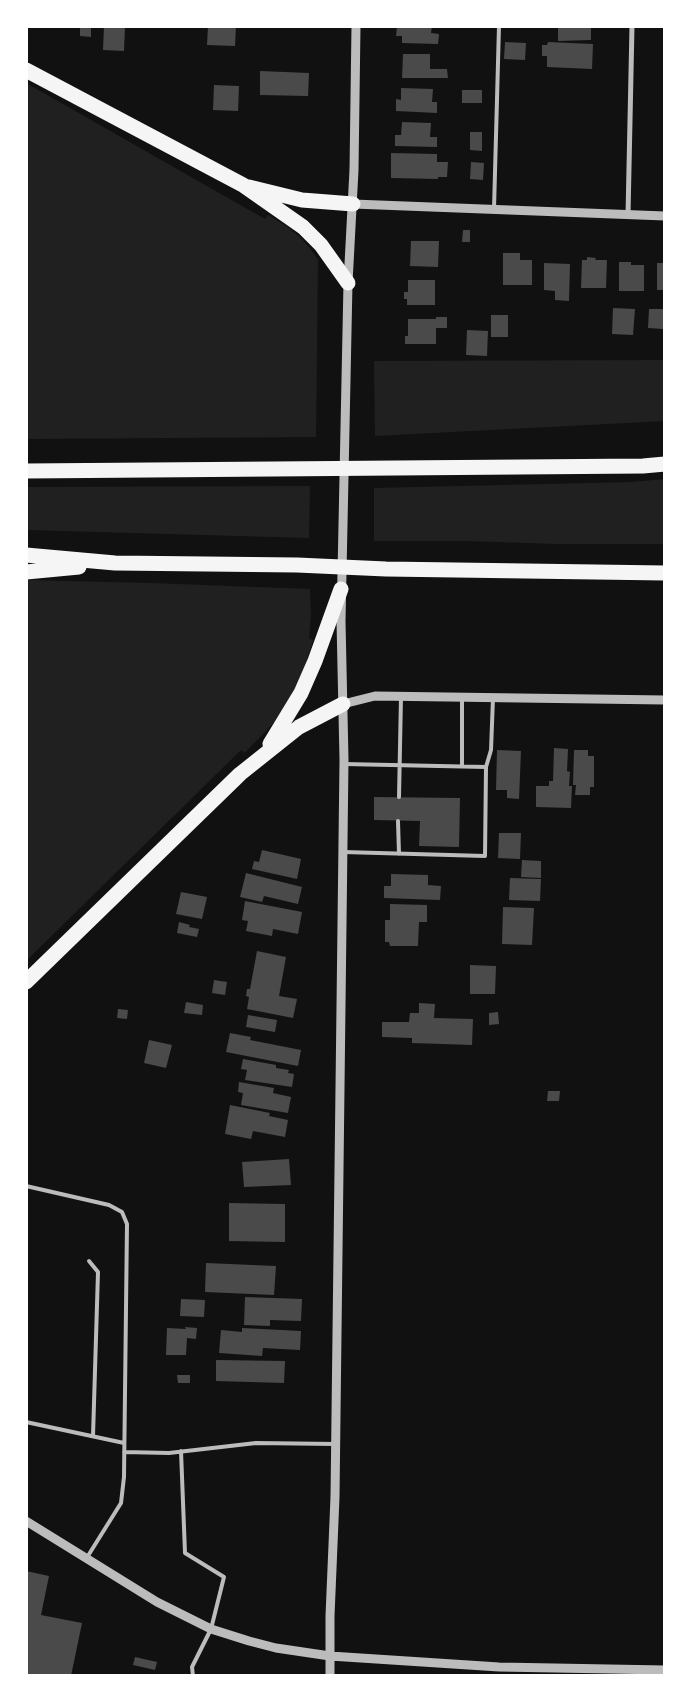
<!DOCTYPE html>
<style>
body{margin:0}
#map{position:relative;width:691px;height:1702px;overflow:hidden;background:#111;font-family:"Libre Baskerville",serif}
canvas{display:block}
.frame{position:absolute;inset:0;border:28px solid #fff;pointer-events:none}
</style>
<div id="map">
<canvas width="691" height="1702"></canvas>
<div class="frame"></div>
</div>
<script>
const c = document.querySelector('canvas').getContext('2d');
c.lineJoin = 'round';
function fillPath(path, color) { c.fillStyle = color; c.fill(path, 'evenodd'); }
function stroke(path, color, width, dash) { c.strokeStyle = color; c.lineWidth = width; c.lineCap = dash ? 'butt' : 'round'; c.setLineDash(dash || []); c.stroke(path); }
fillPath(new Path2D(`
 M26,83l239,136 3,-4c21,12 37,23 50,45l-2,177 -290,2z
 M665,360v61l-290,15 -1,-75z
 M665,479v65h-107l-92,-3h-92v-53l258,-6z
 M310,486l-1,52 -283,-8v-43z
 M26,580l125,3 159,6 1,25 -2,24 4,2c-8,28 -18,55 -36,78 -9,13 -22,23 -32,35l-4,-3 -215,211z`), '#202020');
fillPath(new Path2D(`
 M80,26h11v11l-11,-1z
 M104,26l21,1 -1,24 -21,-1z
 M208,26h28l-1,20 -28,-1z
 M397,26h35l-1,7 8,1 -1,10 -36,-1v-7h-6z
 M558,26h28v2h5v12l-33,1z
 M505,42l21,1 -1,17 -21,-1z
 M548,42l45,2 -1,25 -45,-2v-11h-5v-11h5z
 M403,54h27v15h17l1,9h-46z
 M260,71l49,2 -1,23 -48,-1z
 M214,85l25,1 -1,25 -25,-1z
 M401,88l32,1 -1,13h5v11l-41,-2v-12l5,1z
 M462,90h20v13h-20z
 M402,122l29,1 -1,14h7v10l-42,-1v-11h6z
 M470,132h12v19l-12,-1z
 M391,153l46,1v8h11l-1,15h-9v2l-47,-1z
 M471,162l13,1 -1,17 -13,-1z
 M463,230h7v12h-8z
 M411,241h28l-1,26 -28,-1z
 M503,253h17v7h12v25h-29z
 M587,257l9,1 -1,2h12l-1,28h-25l1,-28h5z
 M619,262h12v3h13v26h-25z
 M544,263l26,1 -1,37 -14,-1v-9l-11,-1z
 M657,263h8v27h-8z
 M408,280h27v25h-28v-6h-3v-7h4z
 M613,308l22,1 -2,26 -21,-1z
 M649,309h14v20l-15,-1z
 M491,315h17v22h-17z
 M436,317h11v11h-11v16h-31v-8h3v-17h28z
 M467,330l21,1 -1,25 -21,-1z
 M554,748l14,1 -1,22 3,1 -1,14h3l-1,22 -35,-1v-21h13v-5h4z
 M497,750l24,1 -2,48 -12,-1v-8h-11z
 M574,750h14v6h6v31h-4v8h-15l1,-10h-3z
 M374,797l86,1 -1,49 -40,-1 1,-25 -46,-1z
 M499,833h22l-1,26 -22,-1z
 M262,850l39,9 -4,20 -45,-10 2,-8 5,1z
 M522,860l19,1v17l-20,-1z
 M246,873l56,14 -4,17 -34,-8 -2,6 -22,-5z
 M391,874l37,1v10l13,1 -1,14 -56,-2v-12h7z
 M510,878l31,1 -1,22 -31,-1z
 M181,892l26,5 -5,22 -26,-5z
 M245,901l57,11 -4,22 -25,-5 -1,7 -26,-5 2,-10 -6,-1z
 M390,904l37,1v17h-8l-1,24h-28l-1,-4h-4v-22h5z
 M503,907l31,1 -2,37 -30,-1z
 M179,922l11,3 -1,2 10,2 -2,8 -20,-4z
 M257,951l29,6 -7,39 18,3 -4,19 -46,-9 2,-12 -3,-1 1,-7h3z
 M470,965l26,1 -1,28h-25z
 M214,980l13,2 -2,13 -13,-2z
 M186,1002l17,3 -1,10 -18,-2z
 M419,1003l16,1 -1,14 39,1 -1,26 -60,-2v-5l-30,-1v-15h27l1,-9h9z
 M118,1009l10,1 -1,9 -10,-1z
 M498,1012l1,12 -10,1v-12z
 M248,1015l29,5 -2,12 -29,-5z
 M230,1033l21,4 -1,3 51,10 -3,16 -72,-14z
 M149,1040l23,5 -6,23 -22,-5z
 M243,1059l33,6v3l13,2 -1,3 6,1 -2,13 -47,-7 2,-10 -6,-1z
 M239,1082l35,6 -1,5 18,4 -3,16 -47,-8 2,-12 -5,-1z
 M548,1091h12l-1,10h-12z
 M230,1105l40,8 -1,3 19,4 -3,17 -32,-6 -2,8 -26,-5z
 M289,1159l2,26 -47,2 -2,-25z
 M229,1203l56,1v38l-56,-1z
 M206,1263l70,3 -2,29 -69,-3z
 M245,1297l57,2 -1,22 -31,-1v6l-26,-1z
 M181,1299l24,1 -1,17 -24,-1z
 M185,1327l12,1 -1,11 -9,-1 -1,17h-20l1,-27 19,1z
 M242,1328l59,3 -1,19 -37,-2 -1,8 -43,-3 2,-23 21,2z
 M216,1360l69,1 -1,22 -68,-2z
 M177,1375h13v8h-12z
 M26,1571l23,5 -8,39 41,8 -11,53h-45z
 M135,1657l22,5 -2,8 -22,-5z`), '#4a4a4a');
stroke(new Path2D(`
 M494,209l5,-183
 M462,766v-67
 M486,767l5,-17 2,-52
 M399,797l2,-100
 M398,821l1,33
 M343,852l142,4 1,-89 -142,-3
 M26,1186l83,19 13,7 5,12 -3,253 -3,26 -35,56
 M89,1261l9,11 -5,164
 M26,1422l98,21
 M181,1451l4,102 39,24 -13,52 -19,38 1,9
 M124,1452l45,1 87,-10 80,1`), '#bcbcbc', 4);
stroke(new Path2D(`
 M628,215l4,-189`), '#bcbcbc', 5);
stroke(new Path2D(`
 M353,204l312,12
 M343,704l32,-8 290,4
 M26,1521l131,81 54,27 38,12 27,7 54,8 169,11 166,3
 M330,1676v-60l5,-119 9,-737 -3,-139 7,-338 6,-113 2,-144`), '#bcbcbc', 9);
stroke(new Path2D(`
 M26,70l217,115 60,42 18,18 27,38
 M249,187l53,13 51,4
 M26,471l617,-5 22,-2
 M26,555l89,8 182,2 89,4 279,4
 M26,572l53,-5
 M270,744l31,-51 14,-32 26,-72
 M26,982l214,-208 59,-47 44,-23`), '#f5f5f5', 15);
</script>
